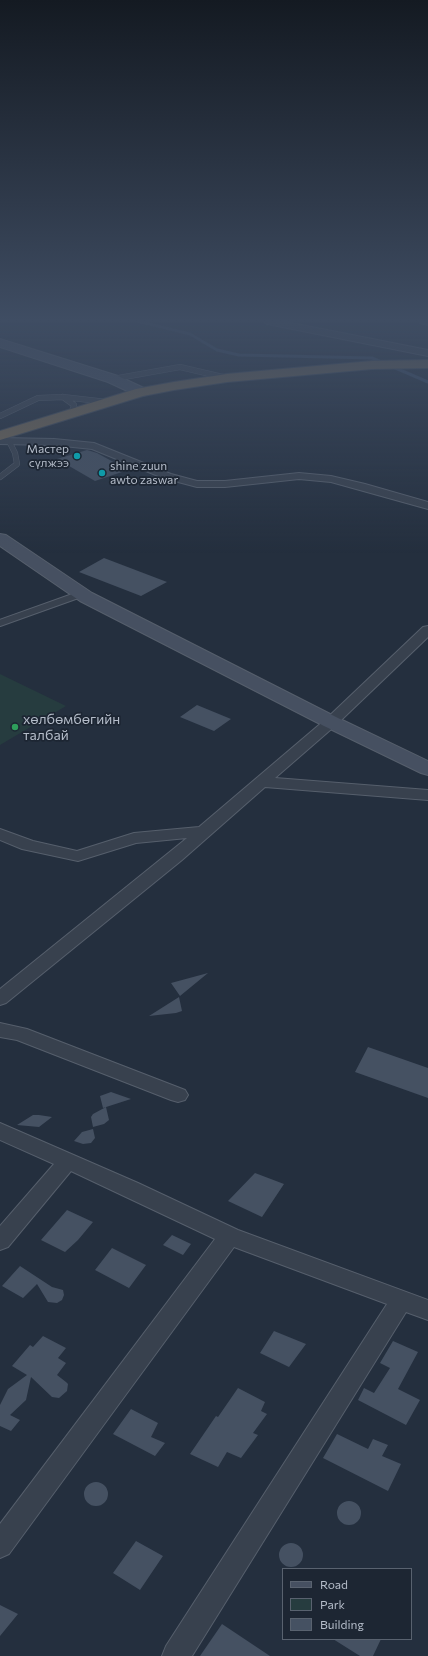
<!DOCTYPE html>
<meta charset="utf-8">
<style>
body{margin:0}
#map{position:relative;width:428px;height:1656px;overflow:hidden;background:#242f3e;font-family:Commissioner,sans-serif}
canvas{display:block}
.legend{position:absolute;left:282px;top:1568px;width:130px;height:72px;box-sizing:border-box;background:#1d2633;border:1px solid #59626f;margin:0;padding:5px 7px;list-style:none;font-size:12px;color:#b4bcc9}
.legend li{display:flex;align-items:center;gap:8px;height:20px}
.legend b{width:20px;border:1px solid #59626f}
</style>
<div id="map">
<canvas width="428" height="1656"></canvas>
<ul class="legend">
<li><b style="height:5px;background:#465061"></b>Road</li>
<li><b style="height:11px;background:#263c3f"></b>Park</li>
<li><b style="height:11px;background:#455162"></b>Building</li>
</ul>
</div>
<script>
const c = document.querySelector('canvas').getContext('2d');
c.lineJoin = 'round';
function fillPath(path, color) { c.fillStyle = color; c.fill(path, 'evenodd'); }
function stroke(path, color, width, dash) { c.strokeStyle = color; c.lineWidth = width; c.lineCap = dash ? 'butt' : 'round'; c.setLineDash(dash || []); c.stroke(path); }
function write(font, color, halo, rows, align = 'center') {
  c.font = font + ' Commissioner,sans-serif'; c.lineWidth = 3.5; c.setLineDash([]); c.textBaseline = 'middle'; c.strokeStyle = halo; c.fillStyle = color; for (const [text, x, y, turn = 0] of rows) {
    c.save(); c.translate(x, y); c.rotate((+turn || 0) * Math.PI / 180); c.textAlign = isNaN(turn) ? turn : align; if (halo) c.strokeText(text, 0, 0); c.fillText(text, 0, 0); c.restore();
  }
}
fillPath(new Path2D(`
 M0,674l66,32 -66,39z`), '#263c3f');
stroke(new Path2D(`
 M137,321l53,13 27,16 22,5 133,3 56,24`), '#394c67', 3);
fillPath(new Path2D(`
 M87,450l10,3 31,17 -33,11 -38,-22z
 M104,558l63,24 -26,14 -62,-24z
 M197,705l34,14 -17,12 -34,-14z
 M208,973l-28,23 -9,-13z
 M179,997l3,14 -6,2 -27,3z
 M368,1047l60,21v30l-73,-26z
 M111,1092l20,7 -28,9 -3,-12z
 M106,1107l3,13 -5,4 -11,3 -2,-10 2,-3z
 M33,1115h6l13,2 -13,10 -22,-2z
 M93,1129l2,9 -4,5 -8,1 -9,-3 8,-9z
 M255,1173l29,11 -22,33 -34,-16z
 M67,1210l26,12 -15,18 -13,12 -24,-12z
 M172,1235l19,9 -8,11 -20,-10z
 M112,1248l34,17 -17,23 -34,-18z
 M20,1266l32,21 11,3 1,5 -2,5 -5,3 -9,-1 -11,-18 -14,14 -21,-12z
 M274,1331l32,13 -17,23 -29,-14z
 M43,1336l23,12 -8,10 8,5 -9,12 9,7 2,2 -1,7 -8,7 -7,-1 -21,-20 -5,23 -16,15 10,5 -9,11 -11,-5v-21l8,-16 19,-14 -15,-9 18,-21 3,2z
 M393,1341l25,11 -20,37 22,11 -14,25 -48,-25 6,-12 10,5 16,-25 -10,-5z
 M238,1388l27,14 -4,9 6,3 -14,19 5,2 -17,23 -14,-6 -9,15 -28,-13 26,-38 2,1z
 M131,1409l27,14 -7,14 14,6 -10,13 -42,-22z
 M337,1434l31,15 5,-10 15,6 -6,11 19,8 -13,27 -65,-33z
 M84 1494a12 12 0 1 1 24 0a12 12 0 1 1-24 0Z
 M337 1513a12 12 0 1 1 24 0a12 12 0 1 1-24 0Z
 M136,1541l27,15 -23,34 -27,-17z
 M279 1555a12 12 0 1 1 24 0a12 12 0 1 1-24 0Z
 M0,1605l18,9 -18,22z
 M222,1624l48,32h-70z
 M333,1639h48l-8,17h-13z`), '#455162');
const laneFar1 = new Path2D(`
 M113,379l67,-12 47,11
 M63,397l11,8 -2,8
 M0,416l38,-18 25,-1 44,5
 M0,477l17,-13 -2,-11 -6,-12`);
const lane = new Path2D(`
 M0,623l81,-29`);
const street = new Path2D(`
 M263,321h19l146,29v6l-161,-32z
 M419,321h9v4l-8,-2z
 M0,438l54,1 40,4 77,31 26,7h28l74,-8 32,3 34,8 63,18v7l-97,-27 -32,-3 -74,8h-28l-34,-9 -71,-29 -38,-4 -54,-1z
 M428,626v11l-92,88 -61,53 153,12v10l-163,-13 -83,73 -176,143 -6,2v-16l187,-151 -51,5 -58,18 -56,-12 -22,-9v-11l33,12 44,10 57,-18 65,-6 127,-108 97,-92z
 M0,1023l27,6 158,61 3,5 -3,5 -7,2 -7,-2 -154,-60 -17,-3z
 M0,1123l138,60 100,47 190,70v20l-22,-8 -214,344h-30l4,-10 221,-342 -153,-57 -225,307 -9,4v-34l215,-285 -144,-68 -63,76 -8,3v-24l54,-62 -54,-24z`);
const secondary = new Path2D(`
 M0,339l118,37 28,13 2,3 -2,3 -5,1 -5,-1 -28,-13 -108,-35z
 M0,534l6,1 86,58 246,125 90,43v14l-7,-2 -97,-47 -244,-125 -80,-55z`);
const highway = new Path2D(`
 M428,360v8l-56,1 -145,13 -53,8 -31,6 -143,44v-9l136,-42 38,-7 53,-8 145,-13z`);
stroke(laneFar1, '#565f6c', 6);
stroke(lane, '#565f6c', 8);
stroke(street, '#565f6c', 2);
stroke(secondary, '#565f6c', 2);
stroke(highway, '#434c59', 2);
stroke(laneFar1, '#38414e', 5);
stroke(lane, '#38414e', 6);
fillPath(street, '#38414e');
fillPath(secondary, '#465061');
fillPath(highway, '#746855');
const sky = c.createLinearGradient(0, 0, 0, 553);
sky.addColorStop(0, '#141a22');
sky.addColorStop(0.58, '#3f4d63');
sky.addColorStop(1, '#3f4d6300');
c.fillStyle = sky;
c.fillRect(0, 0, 428, 553);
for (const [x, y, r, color] of [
 [77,456,4,"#0f9aa8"],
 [102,473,4,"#0f9aa8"],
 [15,727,4,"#2e9e5b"]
]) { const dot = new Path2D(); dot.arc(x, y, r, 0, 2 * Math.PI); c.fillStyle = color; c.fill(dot); stroke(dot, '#1d2633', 1.5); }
write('12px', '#b4bcc9', '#1d2633', [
 ["Мастер",69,449],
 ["сүлжээ",69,463],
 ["shine zuun",110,466,"left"],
 ["awto zaswar",110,480,"left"]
], 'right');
write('14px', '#b4bcc9', '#1d2633', [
 ["хөлбөмбөгийн",23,719],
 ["талбай",23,735]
], 'left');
</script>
